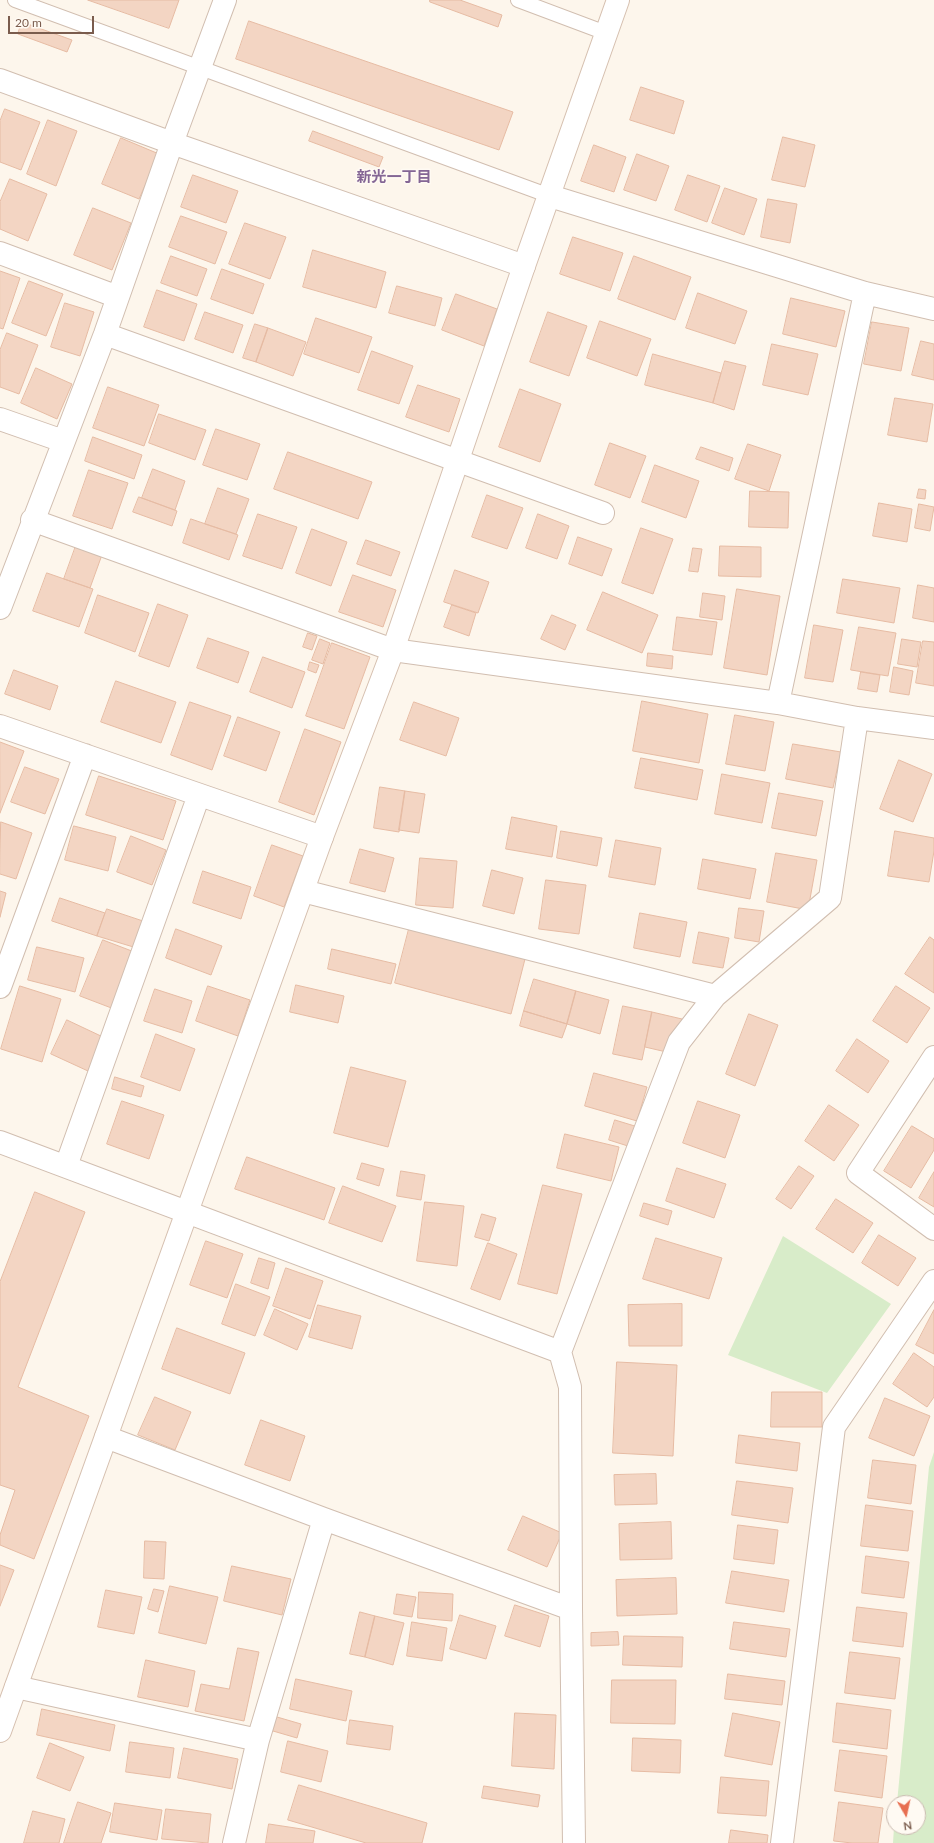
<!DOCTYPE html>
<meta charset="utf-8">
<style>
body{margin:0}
#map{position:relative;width:934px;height:1843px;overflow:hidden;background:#fdf6ec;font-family:Lato,sans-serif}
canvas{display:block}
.north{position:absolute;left:886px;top:1795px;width:40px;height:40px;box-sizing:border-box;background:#fffaf3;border:1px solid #cabbb1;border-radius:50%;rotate:171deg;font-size:11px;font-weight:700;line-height:16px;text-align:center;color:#7a5c4d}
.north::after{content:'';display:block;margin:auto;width:14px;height:18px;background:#e76f51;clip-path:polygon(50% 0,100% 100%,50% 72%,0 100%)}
.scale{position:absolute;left:8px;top:16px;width:86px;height:18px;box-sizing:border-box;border:2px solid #7a5c4d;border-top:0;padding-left:5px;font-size:12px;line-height:14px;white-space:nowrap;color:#7a5c4d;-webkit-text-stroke:3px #fffaf3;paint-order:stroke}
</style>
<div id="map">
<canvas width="934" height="1843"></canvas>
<div class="north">N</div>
<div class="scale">20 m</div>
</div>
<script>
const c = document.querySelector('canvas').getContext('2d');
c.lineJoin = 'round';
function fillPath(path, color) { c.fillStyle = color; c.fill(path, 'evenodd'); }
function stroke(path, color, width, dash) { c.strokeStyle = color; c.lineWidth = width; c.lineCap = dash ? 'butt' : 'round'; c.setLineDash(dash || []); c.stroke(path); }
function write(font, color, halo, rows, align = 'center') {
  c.font = font + ' Lato,"Noto Sans JP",sans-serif'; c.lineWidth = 3; c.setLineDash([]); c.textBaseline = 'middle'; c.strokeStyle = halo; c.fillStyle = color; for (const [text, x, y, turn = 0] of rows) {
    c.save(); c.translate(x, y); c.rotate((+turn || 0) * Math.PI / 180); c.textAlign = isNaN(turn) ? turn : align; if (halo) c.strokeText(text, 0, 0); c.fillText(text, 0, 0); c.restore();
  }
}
fillPath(new Path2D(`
 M783,1236l108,68 -64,89 -99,-38z
 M934,1452v391h-41l1,-16h24v-24h-21l32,-336z`), '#d8ecc9');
const building = new Path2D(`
 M88,0h91l-10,28z
 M430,0h30l42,15 -4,12 -68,-25z
 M249,21l264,91 -14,38 -263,-91z
 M22,22l50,18 -5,12 -49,-18z
 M641,87l43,14 -10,33 -44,-14z
 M5,109l35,13 -19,48 -21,-8v-41z
 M48,120l29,11 -21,55 -29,-12z
 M313,131l70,26 -4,10 -70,-26z
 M783,137l32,8 -10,42 -33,-7z
 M121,138l38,16 -20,45 -37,-15z
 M594,145l32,12 -12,35 -33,-11z
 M637,154l32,12 -13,35 -32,-11z
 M193,175l45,16 -12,32 -45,-16z
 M688,175l32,11 -13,36 -32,-12z
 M10,179l37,15 -19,47 -28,-12v-27z
 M725,188l32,11 -13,36 -32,-12z
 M768,199l29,5 -7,39 -29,-6z
 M93,208l38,15 -19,47 -38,-15z
 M181,216l46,16 -12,32 -46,-17z
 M245,223l41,14 -16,42 -41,-15z
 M573,237l50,16 -13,38 -50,-17z
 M313,250l73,22 -10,36 -73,-21z
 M171,256l36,13 -10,27 -36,-13z
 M634,256l57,21 -16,43 -57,-21z
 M222,269l42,15 -11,30 -42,-15z
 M0,271l20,7 -17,51 -3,-1z
 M29,281l34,13 -17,42 -34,-13z
 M397,286l45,12 -7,28 -46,-13z
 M157,290l40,14 -13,37 -40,-14z
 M698,293l49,18 -12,33 -49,-16z
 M456,294l41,15 -13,37 -42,-16z
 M791,298l54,13 -9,36 -53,-13z
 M65,303l29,9 -14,44 -29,-9z
 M205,312l38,13 -10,28 -38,-14z
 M548,312l39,14 -18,50 -39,-14z
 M316,318l56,19 -13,36 -55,-19z
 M600,321l51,18 -14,37 -50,-18z
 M872,322l37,6 -8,43 -37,-7z
 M255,324l13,4 -12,34 -13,-4z
 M268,328l38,14 -13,34 -37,-14z
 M7,333l31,12 -19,49 -19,-7v-37z
 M921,341l13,3v36l-22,-5z
 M772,344l46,10 -10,41 -45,-10z
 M372,351l41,15 -14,38 -41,-14z
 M653,354l68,19 -8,30 -68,-18z
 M725,361l21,5 -12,44 -21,-7z
 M36,368l36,16 -15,35 -36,-16z
 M418,385l42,14 -11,33 -43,-15z
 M108,387l51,18 -15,41 -51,-18z
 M520,389l41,15 -21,58 -41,-15z
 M895,398l38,6 -6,38 -39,-7z
 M159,414l47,16 -11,30 -46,-17z
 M216,429l44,15 -13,36 -44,-15z
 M93,437l49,18 -8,24 -49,-18z
 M610,443l36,13 -16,42 -35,-13z
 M748,444l33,11 -12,36 -34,-12z
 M701,447l32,11 -4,13 -33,-12z
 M288,452l84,30 -14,37 -84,-30z
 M655,465l44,16 -13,37 -44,-16z
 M153,469l32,12 -10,29 -33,-12z
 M89,470l39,13 -16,46 -39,-13z
 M218,488l31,11 -13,35 -31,-10z
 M919,489l7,1 -1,9 -8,-1z
 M750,491l39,1 -1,36 -39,-1z
 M487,495l36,13 -16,41 -35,-12z
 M139,497l38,14 -5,15 -39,-14z
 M879,503l33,6 -5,33 -34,-6z
 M919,504l15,3 -4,24 -15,-3z
 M258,514l39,13 -15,42 -39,-13z
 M538,514l31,12 -12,33 -31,-11z
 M191,519l47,16 -9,25 -46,-17z
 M641,528l32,11 -20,55 -31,-11z
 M312,529l35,13 -16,44 -35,-13z
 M578,537l34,12 -10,27 -33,-12z
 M366,540l34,12 -9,24 -34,-12z
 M77,543l26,9 -13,36 -26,-9z
 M720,546l41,1v30l-42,-1z
 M693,548l9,1 -4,23 -9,-1z
 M455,570l34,12 -11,31 -34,-11z
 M47,573l46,16 -14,38 -46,-16z
 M353,575l43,15 -13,37 -44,-15z
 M843,579l57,9 -6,35 -57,-10z
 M918,585l16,3v34l-21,-4z
 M737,589l43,7 -13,79 -43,-7z
 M603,592l55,23 -16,38 -55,-23z
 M703,593l22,3 -3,24 -22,-3z
 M98,595l51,18 -14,39 -50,-19z
 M158,604l30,11 -19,52 -30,-11z
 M452,605l24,8 -7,23 -25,-9z
 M552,615l24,10 -11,25 -24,-11z
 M677,617l40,5 -5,33 -39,-5z
 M814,625l29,5 -10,52 -28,-4z
 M859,627l37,6 -8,43 -37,-6z
 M308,633l9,3 -5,14 -9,-3z
 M208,638l41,14 -11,31 -41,-15z
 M320,639l10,4 -7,21 -11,-4z
 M902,639l19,3 -4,25 -19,-3z
 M923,641l11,1v44l-18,-3z
 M332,643l38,14 -26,72 -38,-13z
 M648,653l25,3 -1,13 -25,-3z
 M263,657l42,15 -13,36 -42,-16z
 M310,662l9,3 -3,8 -8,-3z
 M894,667l19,4 -4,24 -19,-3z
 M14,670l44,16 -8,24 -45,-16z
 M861,672l19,3 -3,17 -19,-3z
 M116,681l60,21 -15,41 -60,-21z
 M642,701l66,13 -9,49 -66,-12z
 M190,702l41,14 -19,54 -41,-15z
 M414,702l45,16 -13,38 -46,-16z
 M735,715l39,7 -9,49 -39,-7z
 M238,717l42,15 -14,39 -42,-15z
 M305,729l36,13 -27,73 -35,-13z
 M0,742l24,9 -24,62z
 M793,744l48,8 -8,36 -47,-9z
 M641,758l62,12 -6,30 -62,-12z
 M899,760l33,14 -19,48 -33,-13z
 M25,767l34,12 -14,35 -34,-12z
 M722,774l48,9 -8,40 -47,-9z
 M99,776l77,25 -13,39 -77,-25z
 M380,787l25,4 -6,41 -25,-4z
 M405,791l20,3 -6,39 -20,-3z
 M779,793l44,8 -7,35 -44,-8z
 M512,817l45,9 -5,31 -46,-8z
 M1,822l31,11 -16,46 -16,-5z
 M74,826l42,11 -8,34 -43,-11z
 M561,831l41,7 -5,28 -40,-8z
 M895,831l39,7v13l-5,31 -41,-6z
 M131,836l35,14 -14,35 -35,-13z
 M616,840l45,8 -6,37 -46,-8z
 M272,845l31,11 -19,51 -30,-11z
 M360,849l34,9 -9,34 -35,-9z
 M776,853l41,7 -9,50 -41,-8z
 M420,858l37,3 -4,47 -37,-3z
 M703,859l53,10 -6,30 -52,-10z
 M492,870l31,8 -9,36 -31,-8z
 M203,871l48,16 -10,32 -48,-16z
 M546,880l40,5 -7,49 -40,-5z
 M0,891l6,2 -6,24z
 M60,898l45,15 -8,23 -45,-15z
 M739,908l25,3 -5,31 -24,-4z
 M107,909l42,14 -9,26 -43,-13z
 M640,913l47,9 -7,35 -46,-9z
 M176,929l46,17 -11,29 -45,-17z
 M409,929l116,30 -14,55 -116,-31z
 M699,932l30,6 -6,30 -30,-5z
 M930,937l4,3v53l-29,-19z
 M103,940l34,13 -23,56 -34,-13z
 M37,947l47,11 -9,34 -47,-12z
 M332,949l64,15 -5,20 -63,-15z
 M534,979l42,12 -9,33 -43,-13z
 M296,985l48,11 -6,27 -48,-11z
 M20,986l41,13 -19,63 -41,-13z
 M208,986l42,14 -12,36 -42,-15z
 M896,986l34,22 -23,35 -34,-22z
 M155,989l37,12 -10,32 -38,-12z
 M576,991l33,9 -9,34 -33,-10z
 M623,1006l29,6 -10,48 -29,-6z
 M524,1011l43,13 -5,14 -42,-12z
 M652,1012l30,7 -7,35 -30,-7z
 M749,1014l29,11 -23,61 -29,-12z
 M67,1020l36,17 -15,34 -37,-17z
 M156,1034l39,15 -15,42 -39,-14z
 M857,1039l32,22 -21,32 -32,-22z
 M351,1067l55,14 -18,66 -54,-14z
 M594,1073l53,14 -10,34 -52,-15z
 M115,1077l29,9 -3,11 -29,-8z
 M122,1101l42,14 -15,44 -42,-15z
 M698,1101l42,14 -15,43 -42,-15z
 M829,1105l30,20 -25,36 -29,-20z
 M615,1120l23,7 -7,20 -22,-7z
 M912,1126l22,13v11l-23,38 -27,-17z
 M565,1134l54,13 -8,34 -54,-13z
 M247,1157l88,31 -11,32 -89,-31z
 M362,1163l22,6 -5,17 -22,-7z
 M799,1166l15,10 -23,33 -15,-10z
 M677,1168l49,16 -12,34 -48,-17z
 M401,1171l24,4 -4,25 -24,-4z
 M934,1172v35l-15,-9z
 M543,1185l39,9 -25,100 -39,-10z
 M343,1186l53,20 -14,36 -53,-19z
 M35,1192l50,20 -67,175 71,29 -55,143 -34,-14v-10l15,-45 -15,-5v-203z
 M836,1199l37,24 -20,30 -37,-24z
 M425,1202l39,4 -7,60 -40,-5z
 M644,1203l28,8 -4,14 -28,-9z
 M482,1214l14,4 -7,23 -14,-4z
 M879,1235l37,23 -18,28 -36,-23z
 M656,1238l66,20 -13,41 -66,-20z
 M206,1241l37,13 -16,44 -37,-13z
 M488,1243l29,11 -17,46 -29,-11z
 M259,1258l16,5 -7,26 -17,-6z
 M286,1268l37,13 -13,38 -37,-13z
 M236,1284l34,13 -15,39 -33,-12z
 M682,1304v42h-53l-1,-41z
 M318,1305l43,11 -9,33 -43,-12z
 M275,1309l33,15 -11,26 -33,-15z
 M934,1310v44l-18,-9z
 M177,1328l68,25 -15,41 -68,-25z
 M914,1353l20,14v30l-7,10 -34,-23z
 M617,1362l60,3 -4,91 -60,-3z
 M772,1392h50v35h-51z
 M155,1397l36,15 -16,38 -37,-15z
 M885,1398l45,18 -16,40 -45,-18z
 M261,1420l44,16 -15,45 -45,-16z
 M739,1435l61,8 -3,28 -61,-8z
 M873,1460l43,5 -5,39 -43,-6z
 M656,1474l1,30 -42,1 -1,-30z
 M737,1481l56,7 -5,35 -56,-8z
 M866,1505l47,6 -5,40 -47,-5z
 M523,1516l39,17 -15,34 -39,-17z
 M671,1522l1,37 -52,1 -1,-36z
 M738,1525l40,5 -4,34 -40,-5z
 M145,1541l21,1 -2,37 -20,-1z
 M866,1556l43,6 -5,36 -42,-5z
 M0,1565l14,5 -14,36z
 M232,1566l59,13 -9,36 -58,-14z
 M732,1571l57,9 -5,32 -58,-9z
 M676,1578l1,36 -60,2 -1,-36z
 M170,1586l48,11 -12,47 -47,-11z
 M154,1589l10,2 -6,21 -10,-3z
 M106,1590l36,7 -8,37 -36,-7z
 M419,1592l34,2 -1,27 -34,-3z
 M397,1594l19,3 -4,20 -18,-3z
 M515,1605l34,11 -9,31 -35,-11z
 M857,1607l50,6 -4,34 -50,-6z
 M360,1612l15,4 -10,41 -15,-3z
 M460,1615l36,11 -10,33 -36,-10z
 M375,1616l29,7 -11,42 -28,-8z
 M412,1622l35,6 -5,33 -35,-5z
 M734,1622l56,7 -4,28 -56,-8z
 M618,1632l1,13 -28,1v-13z
 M624,1636l59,1 -1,30 -59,-2z
 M238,1648l21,4 -15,69 -49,-10 6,-27 28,5z
 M850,1652l50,6 -5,41 -50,-6z
 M146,1660l49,11 -7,36 -50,-10z
 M728,1674l57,7 -3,24 -57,-6z
 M296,1679l56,12 -6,30 -56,-12z
 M612,1680h64l-1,44 -64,-1z
 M837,1703l54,7 -4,39 -54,-7z
 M42,1709l73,16 -5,26 -73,-16z
 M515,1713l41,2 -2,54 -42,-3z
 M733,1713l47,9 -8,43 -47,-9z
 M277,1717l24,7 -4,14 -24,-7z
 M350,1720l43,6 -3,24 -43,-6z
 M633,1738l48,2 -1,33 -48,-2z
 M288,1741l40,10 -7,31 -40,-10z
 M130,1742l44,6 -4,30 -44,-6z
 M50,1743l34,14 -14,34 -33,-13z
 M184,1748l54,11 -6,30 -54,-11z
 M840,1750l47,6 -5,42 -47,-7z
 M721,1777l48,4 -3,35 -48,-3z
 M299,1785l128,38 -5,20h-56l-78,-23z
 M484,1786l56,9 -2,12 -56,-9z
 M78,1802l33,11 -10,30h-37z
 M839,1802l44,6 -5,35h-26l-18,-2z
 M115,1803l47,7 -5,30 -47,-8z
 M166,1809l45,5 -3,29 -46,-4z
 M33,1811l32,8 -6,24h-35z
 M269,1824l46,7 -2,12h-47z
 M731,1830l37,5 -1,8h-38z`);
fillPath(building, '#f3d5c3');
stroke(building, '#e6bba3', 1);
const lane = new Path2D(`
 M15,0l535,196
 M518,0l88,33`);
const street = new Path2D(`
 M0,80l172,63 352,123
 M550,196l315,97 69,16
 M0,253l118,44
 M105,334l498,179
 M0,419l63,22
 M32,520l361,130 385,53 79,15 77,10
 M0,608l105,-274 67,-191 53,-143
 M778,703l87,-410
 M0,726l322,111
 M303,891l412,105
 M0,987l85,-232
 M934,1057l-76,116 76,56
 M0,1142l560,210
 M66,1166l133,-371
 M106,1437l218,82 247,90
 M16,1687l242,53
 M234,1843l24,-103 66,-221
 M574,1843l-3,-234 -1,-222 -10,-35 119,-310 36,-46 115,-98 27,-180
 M782,1843l52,-416 100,-146`);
const secondary = new Path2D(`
 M0,1731l322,-894 71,-187 131,-384 94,-266`);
stroke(lane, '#d1beb0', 16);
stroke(street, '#d1beb0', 24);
stroke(secondary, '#d6c0b0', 24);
stroke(lane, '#fff', 14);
stroke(street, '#fff', 22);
stroke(secondary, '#fff', 22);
write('bold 15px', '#846695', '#fffaf3', [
 ["新光一丁目",394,177]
]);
</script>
